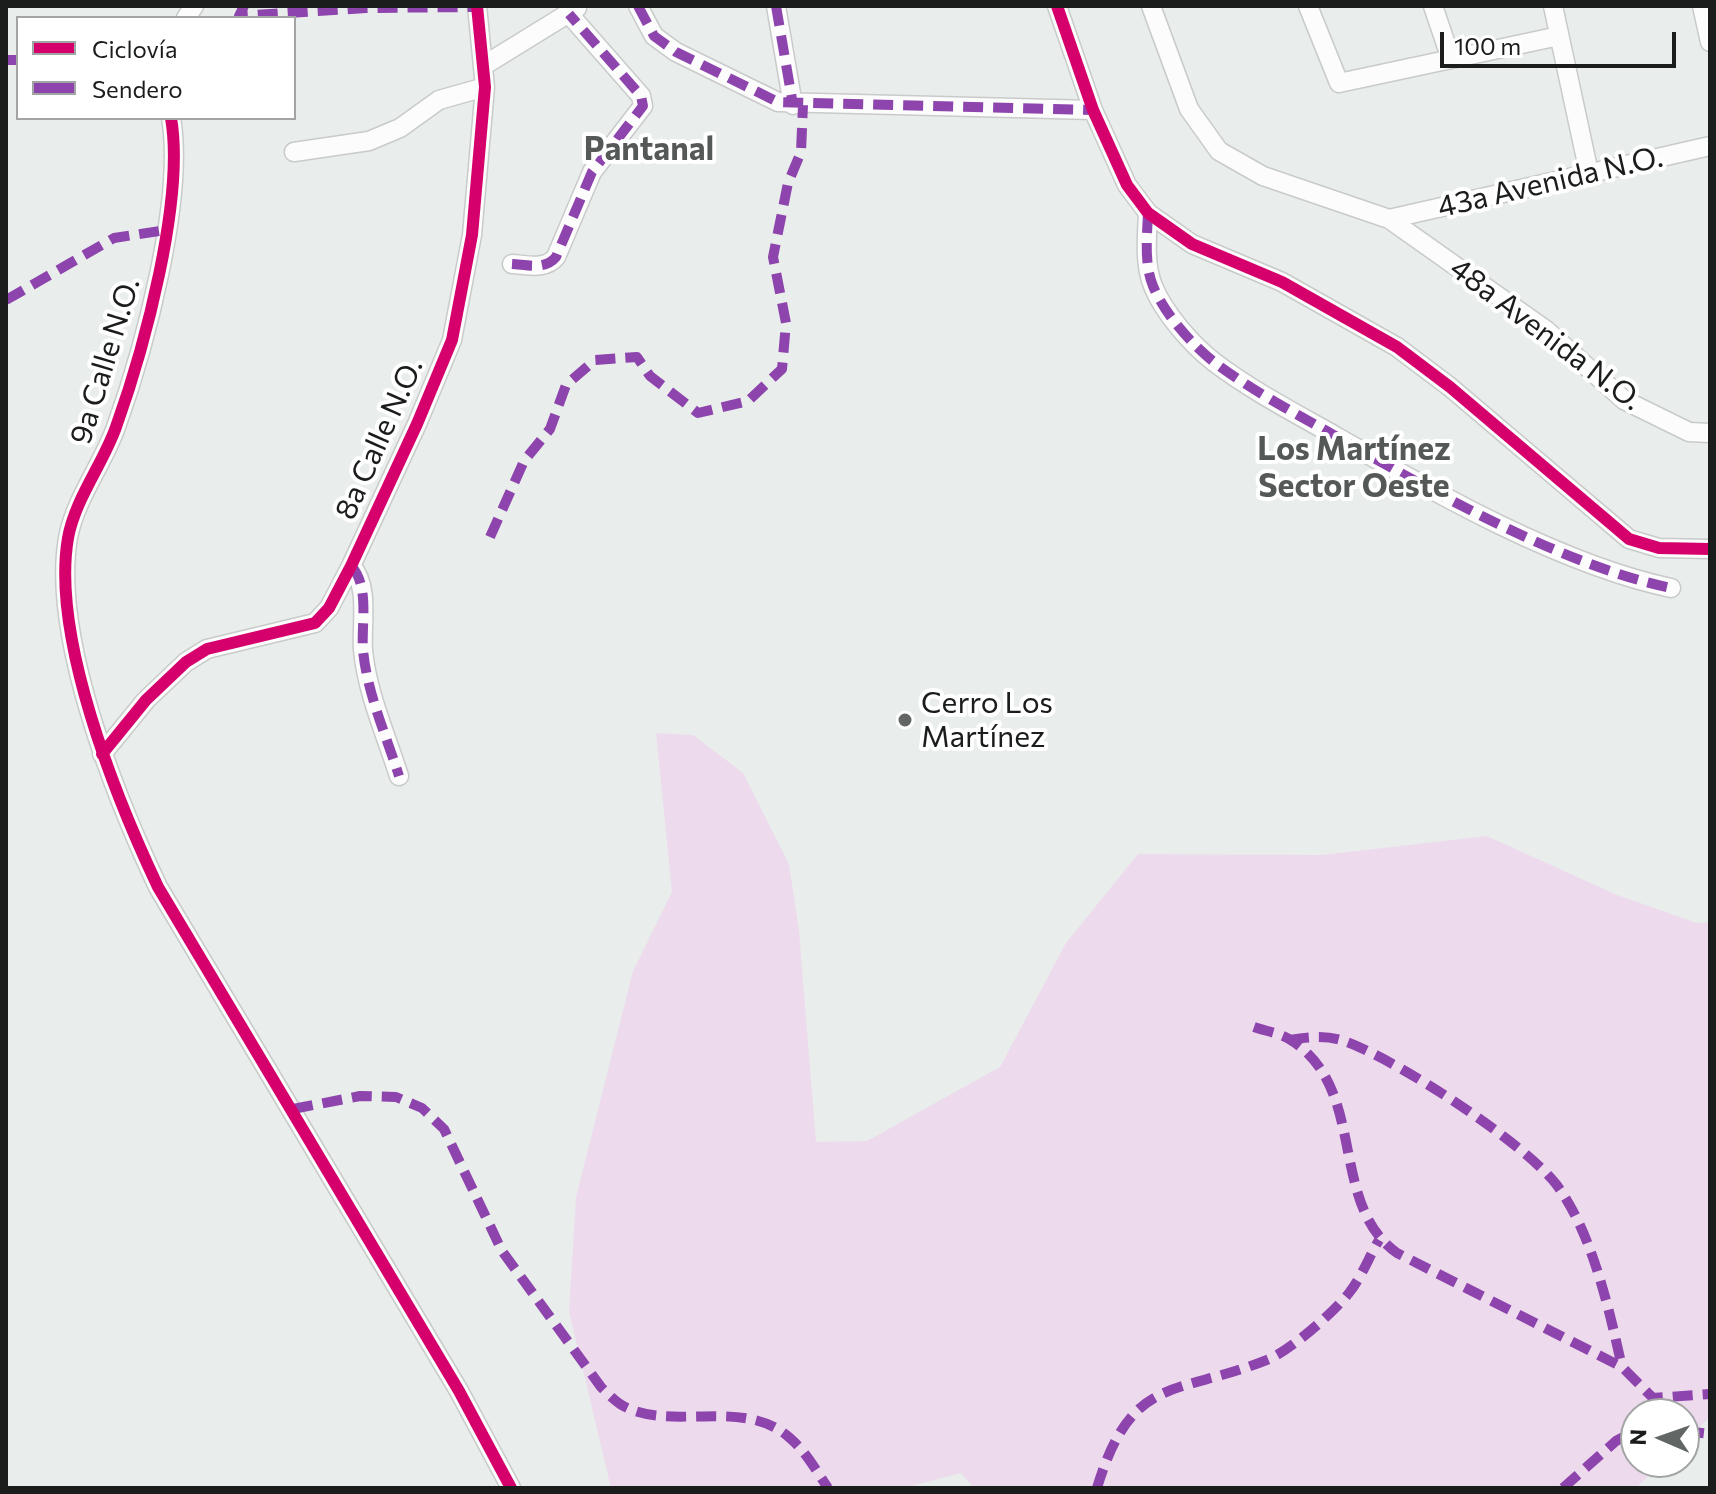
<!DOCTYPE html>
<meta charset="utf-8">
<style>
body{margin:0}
#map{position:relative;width:1716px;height:1494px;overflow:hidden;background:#e9edeb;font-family:Commissioner,sans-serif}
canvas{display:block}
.frame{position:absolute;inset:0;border:8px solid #1a1d1c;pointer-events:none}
.legend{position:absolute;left:16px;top:16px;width:280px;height:104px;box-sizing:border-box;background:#fff;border:2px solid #a3a5a4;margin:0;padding:10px 14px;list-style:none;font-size:24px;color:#1a1d1c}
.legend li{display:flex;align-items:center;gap:16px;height:40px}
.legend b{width:40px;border:2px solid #a3a5a4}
.north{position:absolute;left:1620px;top:1398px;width:80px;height:80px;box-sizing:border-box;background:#fff;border:2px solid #a3a5a4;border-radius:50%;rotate:272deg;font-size:22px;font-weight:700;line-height:32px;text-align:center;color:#1a1d1c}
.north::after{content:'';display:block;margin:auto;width:28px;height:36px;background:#626664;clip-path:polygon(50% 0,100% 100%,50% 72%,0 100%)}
.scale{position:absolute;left:1440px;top:32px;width:236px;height:36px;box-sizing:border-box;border:4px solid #1a1d1c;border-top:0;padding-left:10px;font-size:24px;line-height:28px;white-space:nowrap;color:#1a1d1c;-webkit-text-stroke:6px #fff;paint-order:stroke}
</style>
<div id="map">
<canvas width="1716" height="1494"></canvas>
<div class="frame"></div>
<ul class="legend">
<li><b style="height:10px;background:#d6006c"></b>Ciclovía</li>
<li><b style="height:10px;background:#8e44ad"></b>Sendero</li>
</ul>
<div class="north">N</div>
<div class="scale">100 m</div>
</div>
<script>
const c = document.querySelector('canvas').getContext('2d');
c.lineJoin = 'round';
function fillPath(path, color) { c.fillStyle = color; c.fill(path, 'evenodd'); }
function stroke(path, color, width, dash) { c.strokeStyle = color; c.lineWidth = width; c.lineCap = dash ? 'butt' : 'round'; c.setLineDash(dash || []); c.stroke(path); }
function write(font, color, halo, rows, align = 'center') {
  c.font = font + ' Commissioner,sans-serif'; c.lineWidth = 8; c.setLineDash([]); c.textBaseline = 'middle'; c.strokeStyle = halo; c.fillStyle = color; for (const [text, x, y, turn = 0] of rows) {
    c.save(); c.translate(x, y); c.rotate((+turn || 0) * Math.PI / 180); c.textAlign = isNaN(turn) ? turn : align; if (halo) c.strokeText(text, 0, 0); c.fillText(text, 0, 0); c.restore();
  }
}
fillPath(new Path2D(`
 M656,733l37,2 50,38 46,91 10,67 17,211 51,-1 133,-74 66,-124 72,-89 184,1 165,-19 130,59 80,28 13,-1v495l-26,25v-28h-48v48h27l-27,26h-662l-13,-15 -57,15h-293l-42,-177 7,-114 57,-226 39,-79z`), '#eddbed');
const minor = new Path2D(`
 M638,6l16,30 22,16 102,50 315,8
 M776,6l17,99
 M1057,6l36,104 34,75 21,28 44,31 90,38 115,65 53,40 179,152 30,9 51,1
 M1151,6l38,103 30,42 44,25 126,43 157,111 78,70 65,32 21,1
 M1308,6l31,77 220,-47
 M1433,6l18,53
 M1553,6l36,167
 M1702,6l8,36
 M186,18l8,-12
 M483,66l94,-58
 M171,118c14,81 -27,231 -55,309 -13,37 -41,72 -48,111 -17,99 48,260 90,349l301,504 52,97
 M294,152l75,-11 31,-13 39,-28 46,-13
 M1148,213c-1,24 -4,51 5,73 11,27 38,58 61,76 38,29 83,52 125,76 96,55 223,127 332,150
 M1389,219l321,-73
 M512,264c16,1 33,6 44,-7l36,-85 51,-66 -2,-10 -72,-82
 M351,566c19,19 10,59 12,84 4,43 23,85 36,126
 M102,754l44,-54 40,-38 21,-13 108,-26 14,-15 22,-42 66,-142 35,-84 20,-105 13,-148 -8,-81`);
stroke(minor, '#c8cbc9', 21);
stroke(minor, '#fcfcfc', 18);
stroke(new Path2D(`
 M244,6l-5,10 127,-8 110,-1
 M638,6l16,30 22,16 102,50 315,8
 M776,6l17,99
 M6,60h12
 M1148,213c-1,24 -4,51 5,73 11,27 38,58 61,76 38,29 83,52 125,76 96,55 223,127 332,150
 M512,264c16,1 33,6 44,-7l36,-85 51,-66 -2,-10 -72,-82
 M6,300l108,-62 52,-8
 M490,537l34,-76 26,-32 16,-44 29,-25 42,-3 13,19 48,37 50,-12 34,-32 4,-46 -13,-66 15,-74 13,-31 2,-47
 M351,566c19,19 10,59 12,84 4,43 23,85 36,126
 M1254,1027c11,4 25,6 35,12 80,48 38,164 108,214l225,114 31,31 57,-4
 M1289,1040c19,-3 37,-5 55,1 52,18 178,100 212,143 36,48 53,125 66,183
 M293,1109l67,-13 36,1 26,11 22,21 58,122 99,136c6,6 12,12 19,17 48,30 124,-9 171,35 15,13 26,33 37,49
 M1653,1398l2,16
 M1684,1431l26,3
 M1097,1488c35,-116 79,-91 172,-129 23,-10 64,-46 80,-66 12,-15 20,-36 30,-53
 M1563,1488l53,-47 20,-11`), '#8e44ad', 10, [20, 10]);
stroke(new Path2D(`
 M1057,6l36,104 34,75 21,28 44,31 90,38 115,65 53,40 179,152 30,9 51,1
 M171,118c14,81 -27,231 -55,309 -13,37 -41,72 -48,111 -17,99 48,260 90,349l301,504 52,97
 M102,754l44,-54 40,-38 21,-13 108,-26 14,-15 22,-42 66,-142 35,-84 20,-105 13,-148 -8,-81`), '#d6006c', 12);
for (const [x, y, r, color] of [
 [905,720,8,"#626664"]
]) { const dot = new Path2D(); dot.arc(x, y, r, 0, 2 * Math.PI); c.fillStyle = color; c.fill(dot); stroke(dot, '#fff', 3); }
write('30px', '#1a1d1c', '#fff', [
 ["43a Avenida N.O.",1550,182,-13],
 ["48a Avenida N.O.",1546,334,37],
 ["9a Calle N.O.",105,361,-73],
 ["8a Calle N.O.",379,439,-66]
]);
write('30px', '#1a1d1c', '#fff', [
 ["Cerro Los",921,703],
 ["Martínez",921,737]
], 'left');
write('bold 32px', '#545856', '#fff', [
 ["Pantanal",649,149],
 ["Los Martínez",1354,449],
 ["Sector Oeste",1354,486]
]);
</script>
